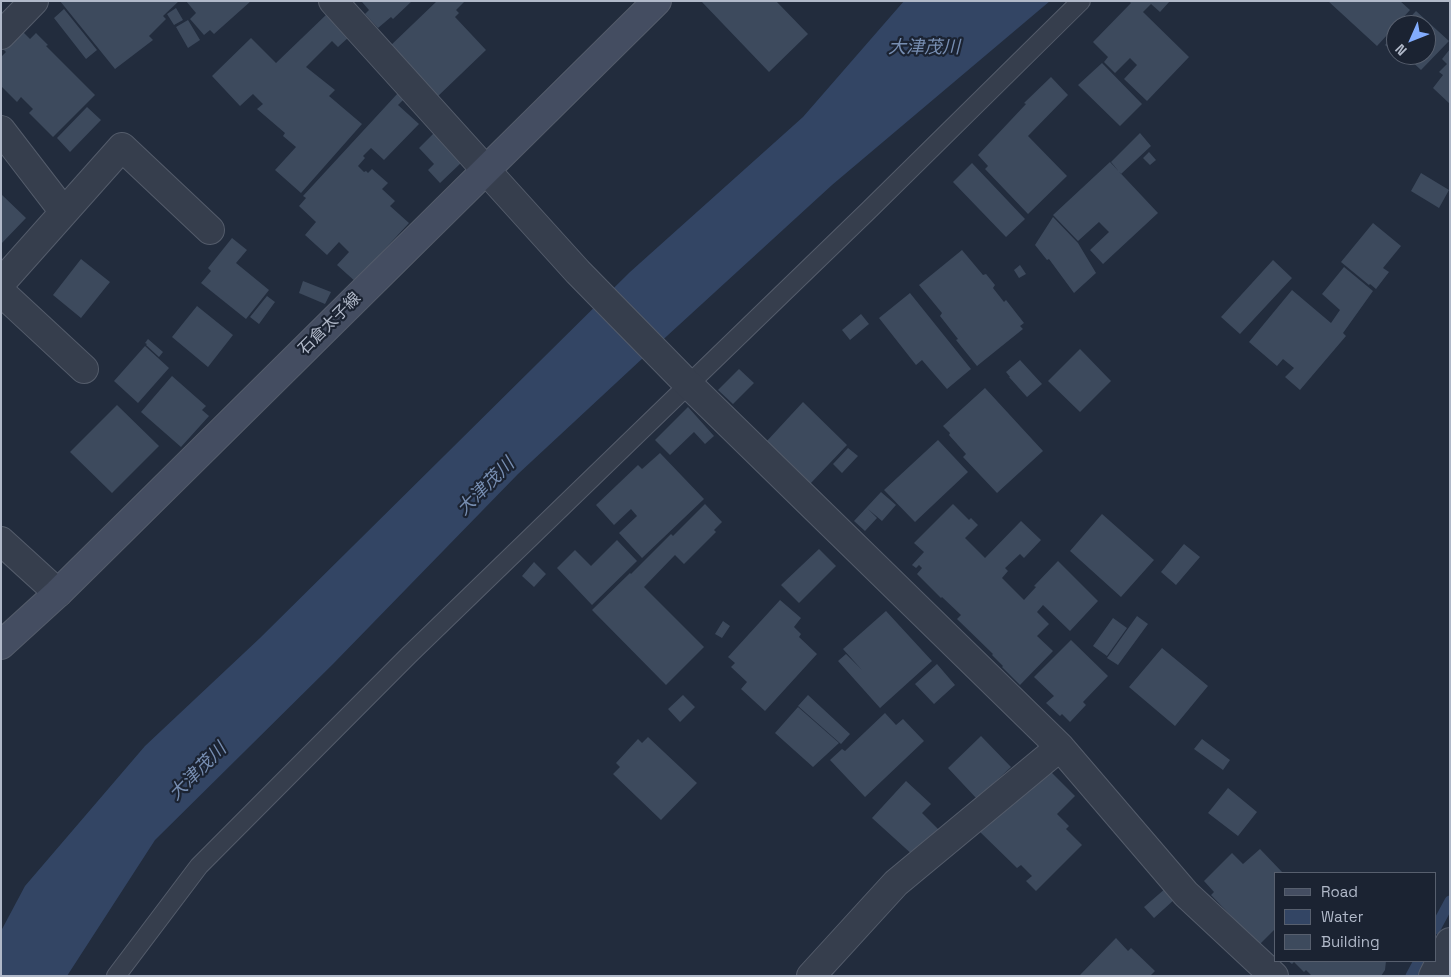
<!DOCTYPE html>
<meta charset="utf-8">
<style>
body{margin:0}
#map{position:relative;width:1451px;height:977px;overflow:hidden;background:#222c3d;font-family:"Space Grotesk",sans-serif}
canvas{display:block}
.frame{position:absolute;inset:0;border:2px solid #b1b9c9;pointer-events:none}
.legend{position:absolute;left:1274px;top:872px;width:162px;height:90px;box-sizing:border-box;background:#1b2332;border:1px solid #575f6e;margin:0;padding:6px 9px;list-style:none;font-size:15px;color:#b1b9c9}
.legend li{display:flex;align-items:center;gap:10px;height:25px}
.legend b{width:25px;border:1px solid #575f6e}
.north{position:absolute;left:1386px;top:15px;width:50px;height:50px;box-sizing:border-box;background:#1b2332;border:1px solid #575f6e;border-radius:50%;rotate:226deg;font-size:14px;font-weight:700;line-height:20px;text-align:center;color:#b1b9c9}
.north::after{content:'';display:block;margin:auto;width:18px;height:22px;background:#82acfd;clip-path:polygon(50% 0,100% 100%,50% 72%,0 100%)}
</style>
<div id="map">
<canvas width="1451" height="977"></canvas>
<div class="frame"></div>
<ul class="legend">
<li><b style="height:6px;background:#444d61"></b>Road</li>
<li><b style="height:14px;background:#334564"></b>Water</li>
<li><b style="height:14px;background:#3d4a5d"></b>Building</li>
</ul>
<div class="north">N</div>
</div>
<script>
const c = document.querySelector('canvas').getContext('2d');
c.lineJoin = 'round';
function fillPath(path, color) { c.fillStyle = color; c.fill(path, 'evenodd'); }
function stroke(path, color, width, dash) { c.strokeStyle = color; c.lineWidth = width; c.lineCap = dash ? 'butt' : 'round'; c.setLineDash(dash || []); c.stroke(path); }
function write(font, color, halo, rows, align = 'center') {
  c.font = font + ' "Space Grotesk","Noto Sans JP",sans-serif'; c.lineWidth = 4.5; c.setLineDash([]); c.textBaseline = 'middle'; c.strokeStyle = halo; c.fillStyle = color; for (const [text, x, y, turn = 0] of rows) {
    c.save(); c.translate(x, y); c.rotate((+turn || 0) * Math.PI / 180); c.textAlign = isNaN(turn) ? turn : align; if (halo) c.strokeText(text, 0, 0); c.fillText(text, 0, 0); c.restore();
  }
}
fillPath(new Path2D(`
 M904,1h146l-218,184 -188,172 -126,117 -185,190 -178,176 -88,136h-66v-45l24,-45 120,-140 115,-108 370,-366 173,-155z`), '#334564');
stroke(new Path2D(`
 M1435,929l15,-28
 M1411,976l8,-15`), '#334564', 11);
fillPath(new Path2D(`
 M60,1h119l-16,15 3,3 -17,17 4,4 -38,29z
 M186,1h65l-37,33 -4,-4 -6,5 -14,-16 6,-6z
 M363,1h49l-19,18 -2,-2 -13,11 -13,-14 4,-4 -7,-8z
 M437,1h28l-9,9 3,3 -4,4 31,33 -50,48 -48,-50z
 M701,1h75l32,33 -39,38z
 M1129,1h41l-10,11 -9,-8 -8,8 46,45 -42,44 -23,-22 13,-14 -7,-7 -15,15 -11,-11 4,-5 -15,-15 38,-39z
 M1328,1h72l10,9 -33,36z
 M176,8l7,12 -9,5 -7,-11z
 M64,9l33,41 -11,9 -32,-41z
 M1416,11l33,30 -28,29 -14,-13 -4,4 -18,-16 11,-12v22h30v-30h-23z
 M328,13l22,23 -12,11 -6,-6 -26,26 29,23 -6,6 33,28 -61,69 -26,-23 21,-23 -13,-11 2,-3 -28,-24 6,-5 -10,-10 -13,12 -28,-30 39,-38 25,25z
 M188,20l12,20 -12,8 -12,-21z
 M22,31l8,8 6,-6 12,12 -2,1 49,49 -42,42 -24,-24 4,-4 -12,-12 -4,5 -16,-16v-29l5,-5 -2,-2z
 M1450,49v55l-17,-16 10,-13 -4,-3 8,-8 -5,-5z
 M1102,63l40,41 -22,22 -42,-41z
 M1051,77l17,18 -40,41 39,40 -39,38 -43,-45 3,-3 -10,-11 48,-51 -2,-1z
 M398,93l6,6 -6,6 21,19 -35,36 -13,-12 -8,8 2,2 -7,8 6,6 2,-1 2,2 4,-4 16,14 -6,6 13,12 -5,5 19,17 -38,41 2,2 -16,17 -20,-18 12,-13 -10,-10 -12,13 -22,-20 11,-13 -17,-16 7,-8 -3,-2z
 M87,107l14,13 -31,32 -13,-14z
 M434,133l28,29 -22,21 -12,-13 6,-6 -15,-16z
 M1140,133l11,13 -30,28 -10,-12z
 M1149,152l7,8 -6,5 -7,-7z
 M1110,162l48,51 -55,51 -13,-14 19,-18 -10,-10 -21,19 -25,-26z
 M972,163l53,56 -19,18 -53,-55z
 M1421,173l28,17 -10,18 -28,-17z
 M1,194l25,24 -25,26z
 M1053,217l25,26 18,30 -22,20 -25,-34 -2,1 -12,-15z
 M1373,223l28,23 -18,22 6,4 -13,17 -6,-5 -1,1 -28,-23z
 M232,238l15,12 -11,13 33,27 -23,29 -45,-36 10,-12 -3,-3z
 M962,250l21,25 3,-1 9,11 -2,3 11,14 2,-2 18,23 -4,3 3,3 -46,37 -21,-26 2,-1 -18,-23 2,-3 -23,-28z
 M81,259l29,23 -29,36 -28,-23z
 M1273,260l19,18 -52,56 -19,-17z
 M1020,265l6,9 -7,4 -5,-8z
 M1344,267l29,24 -30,42 3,3 -46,54 -15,-13 9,-9 -11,-9 -6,7 -28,-24 43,-52 39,33 9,-13 -18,-16z
 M303,281l28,11 -6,12 -26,-11z
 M910,293l61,76 -24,20 -25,-29 -6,5 -37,-47z
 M267,296l8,6 -16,22 -9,-7z
 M197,306l36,29 -25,32 -36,-30z
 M861,314l8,10 -19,16 -8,-10z
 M148,339l15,13 -4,5 -13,-12 1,-1 -2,-1z
 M145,346l24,22 -31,35 -24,-22z
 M1080,349l31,32 -31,31 -32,-31z
 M1020,360l22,24 -15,13 -18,-20h1l-4,-5z
 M739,369l15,14 -21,21 -15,-14z
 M172,376l34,30 -4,4 7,6 -28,31 -40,-35z
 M985,388l58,63 -46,42 -34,-36 3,-3 -17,-19 1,-2 -7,-7z
 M803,402l44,43 -37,39 -44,-42z
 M117,405l42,41 -47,47 -42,-41z
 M688,407l26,29 -9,8 -11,-12 -24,23 -15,-15z
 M938,440l30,32 -53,50 -31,-32z
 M848,448l10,8 -16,17 -9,-9z
 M660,453l44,46 -62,59 -23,-25 18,-17 -6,-7 -17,16 -18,-20 42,-40 4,4z
 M881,492l15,13 -14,16 -14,-12 9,9 -12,13 -11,-10z
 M705,504l17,18 -8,8 2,2 -32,32 -9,-9 -31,32 60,60 -38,38 -74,-75 38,-37 1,1 40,-40 2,2z
 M953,504l16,16 2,-2 7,7 -13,13 20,20 36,-37 20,19 -17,18 -4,-4 -15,14 3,3 -6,7 22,22 12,-13 -2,-1 24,-25 40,40 -28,30 -27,-26 -6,7 12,12 -12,12 16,15 -33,34 -18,-18 1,-1 -11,-11 1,-1 -36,-35 4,-4 -19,-18 -1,1 -24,-24 5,-6 -3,-3 -3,3 -4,-3 12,-13 -10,-9z
 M1102,514l52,46 -33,37 -51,-46z
 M617,540l20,21 -45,44 -35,-37 18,-18 16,16z
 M1184,544l16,13 -24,28 -15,-13z
 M819,549l17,17 -37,37 -18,-18z
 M534,562l12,12 -12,13 -12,-11z
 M780,600l21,18 -7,9 7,7 -2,3 18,17 -52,57 -24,-22 6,-7 -16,-15 4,-4 -7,-6z
 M886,611l46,50 -52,47 -42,-47 8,-7 16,16 -19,-21z
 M1137,616l11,8 -30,41 -11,-7z
 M1113,618l14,10 -20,28 -14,-10z
 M723,621l7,5 -8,12 -7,-4z
 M1071,640l37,36 -25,26 3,3 -16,17 -8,-8 -2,2 -14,-13 8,-7 -20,-19z
 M1162,648l46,38 -33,40 -46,-39z
 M937,664l18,21 -21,19 -19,-20z
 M683,695l12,12 -15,15 -12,-13z
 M808,695l42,39 -9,10 -43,-38z
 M798,707l41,36 -26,24 -38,-34z
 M885,713l11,12 7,-6 21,22 -59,56 -35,-37 12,-11 3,2z
 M981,736l30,31 -34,32 -29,-31z
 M648,737l49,46 -36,37 -48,-46 7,-7 -4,-4 22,-24 4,4z
 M1202,739l28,21 -7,10 -29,-21z
 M1047,768l28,28 -18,18 12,12 -3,3 16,16 -46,46 -10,-10 6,-5 -11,-11 -4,3 -39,-38z
 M906,781l25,23 -9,9 18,18 -25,26 -43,-39z
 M1228,788l29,24 -19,24 -30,-23z
 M1260,849l23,24h-8v56l-16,16 -48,-50 3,-3 -10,-11 28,-28 11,11z
 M1166,888l9,11 -21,19 -10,-11z
 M1116,938l12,13 3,-3 24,23 -5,5h-69l-1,-1z
 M1288,961h98l-1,9 -4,6h-69l-6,-6 -2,2 -10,-10 -2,2z`), '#3d4a5d');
const lane = new Path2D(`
 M116,976l83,-110 210,-211 461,-446 211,-208`);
const street = new Path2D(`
 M333,1l245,271 103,105 379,370 126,147 88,82
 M1,35l33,-34
 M1,130l63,82
 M1,283l121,-136 88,83
 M1,292l83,77
 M1,541l57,52
 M811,976l85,-93 164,-136
 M1433,976l17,-34`);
const secondary = new Path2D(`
 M1,645l57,-52 599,-592`);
stroke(lane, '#545c6b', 20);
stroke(street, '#545c6b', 30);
stroke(secondary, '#545c6b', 30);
stroke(lane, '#363e4d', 18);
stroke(street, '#363e4d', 28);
stroke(secondary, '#444d61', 28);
write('16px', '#b1b9c9', '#1b2332', [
 ["石倉太子線",330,324,-45]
]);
write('italic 18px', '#778eb2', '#1b2332', [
 ["大津茂川",924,48],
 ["大津茂川",486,487,-45],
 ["大津茂川",198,772,-45]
]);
</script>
